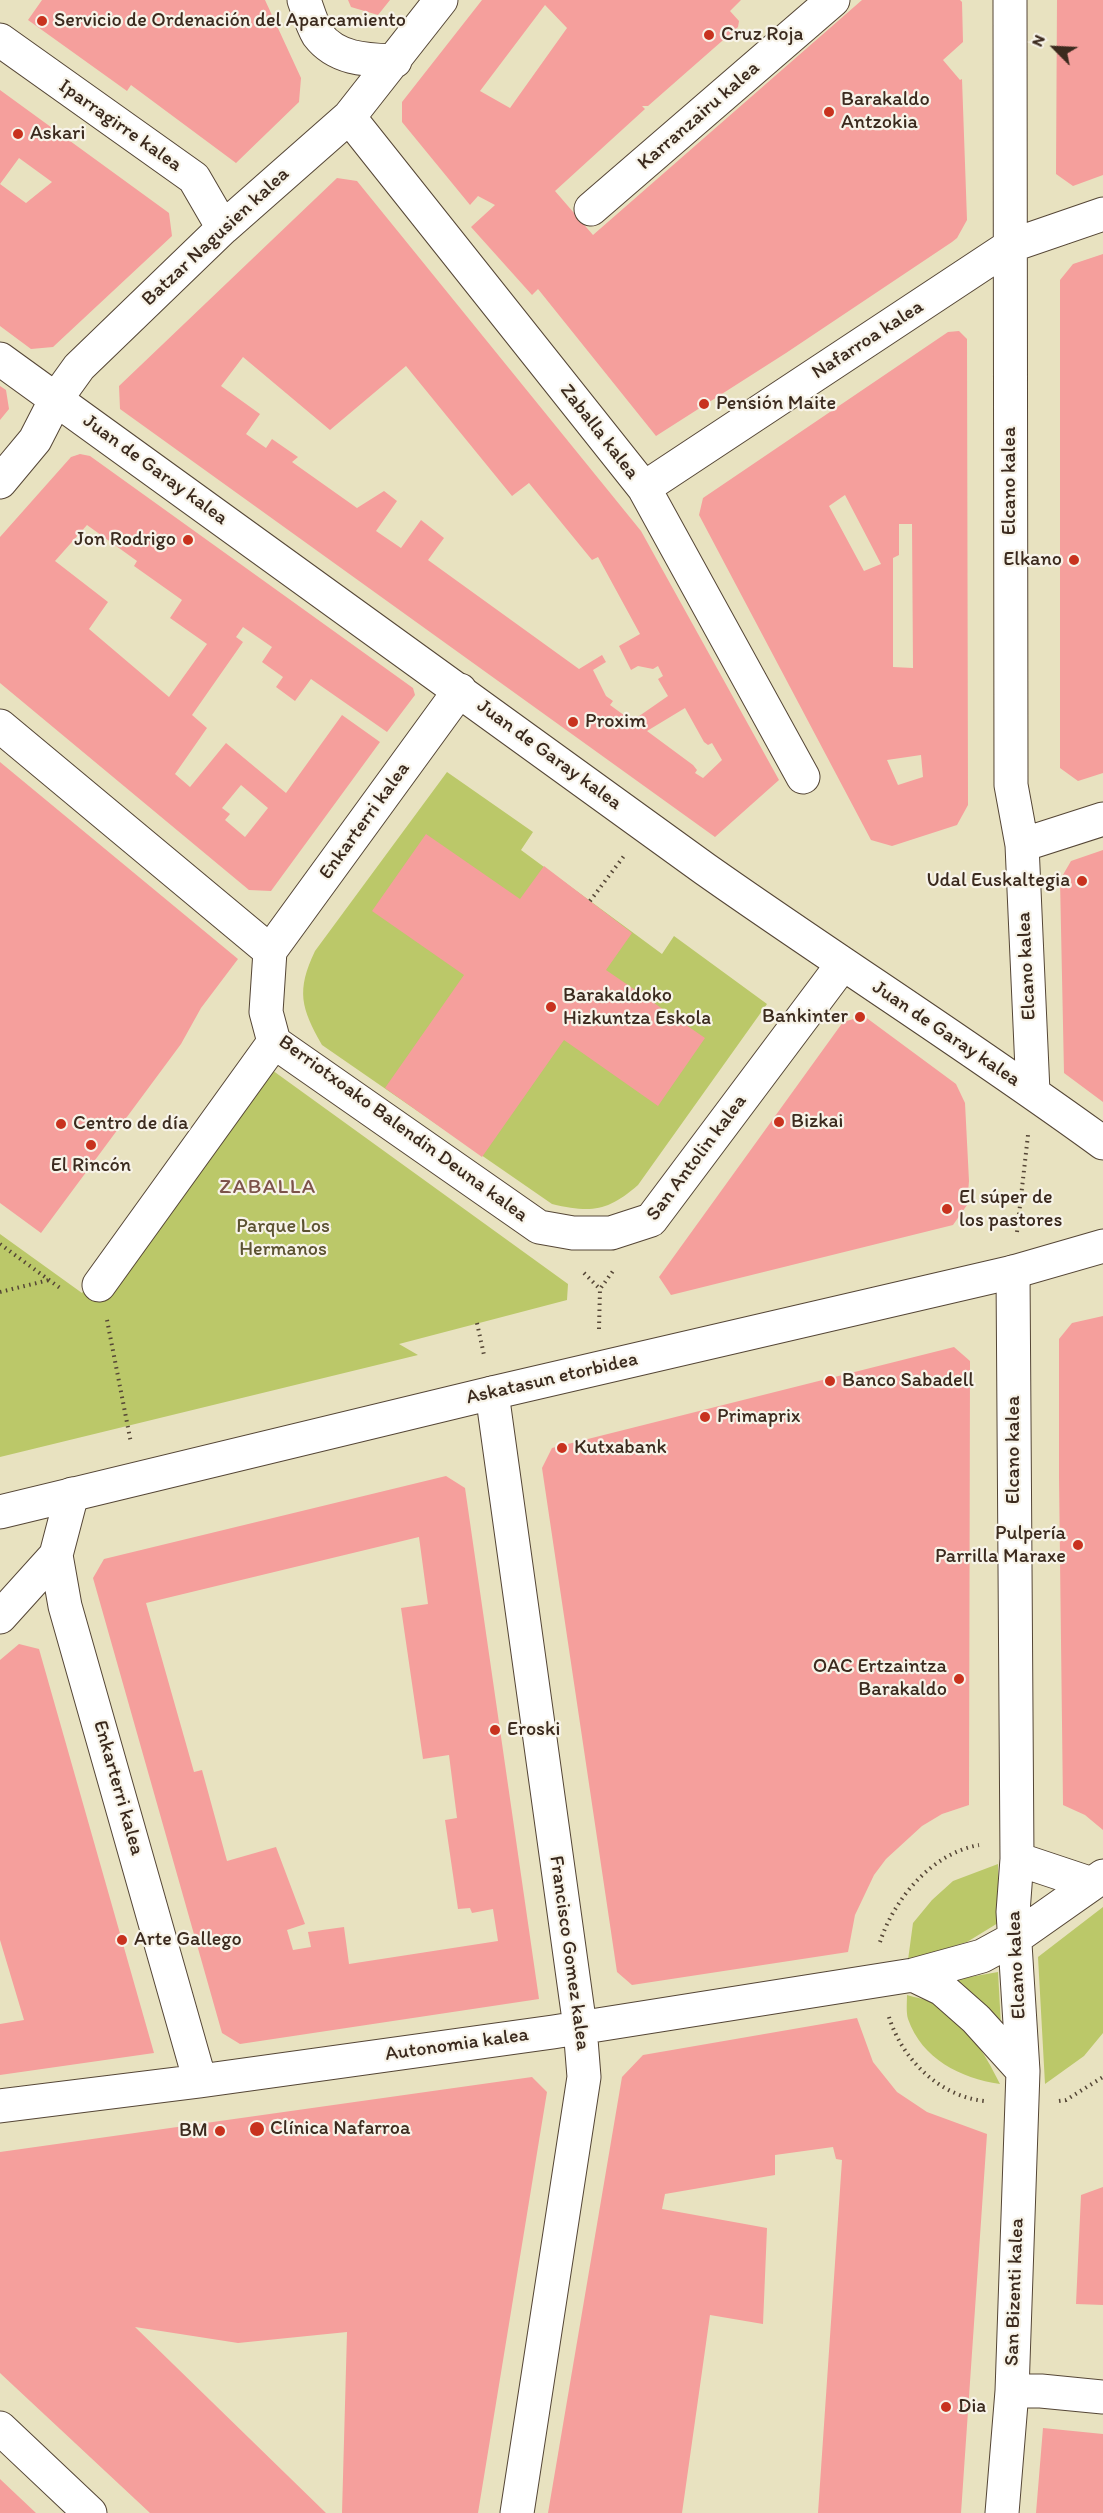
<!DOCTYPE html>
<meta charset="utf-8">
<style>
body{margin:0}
#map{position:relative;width:1103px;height:2513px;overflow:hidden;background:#e8e2c0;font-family:Itim,sans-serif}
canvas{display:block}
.north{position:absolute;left:1025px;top:18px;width:60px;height:60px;-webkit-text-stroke:4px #f7f3e8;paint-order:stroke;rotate:294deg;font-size:16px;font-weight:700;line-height:24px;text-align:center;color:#3b2a1e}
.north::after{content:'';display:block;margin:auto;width:21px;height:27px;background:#3b2a1e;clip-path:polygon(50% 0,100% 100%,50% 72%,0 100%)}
</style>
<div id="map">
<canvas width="1103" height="2513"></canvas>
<div class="north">N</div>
</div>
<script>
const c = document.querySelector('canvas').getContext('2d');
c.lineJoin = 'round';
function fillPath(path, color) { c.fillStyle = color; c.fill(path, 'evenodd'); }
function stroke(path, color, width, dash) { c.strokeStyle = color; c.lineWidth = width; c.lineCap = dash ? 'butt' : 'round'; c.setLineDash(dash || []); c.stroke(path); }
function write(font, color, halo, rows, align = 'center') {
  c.font = font + ' Itim,sans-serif'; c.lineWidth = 4.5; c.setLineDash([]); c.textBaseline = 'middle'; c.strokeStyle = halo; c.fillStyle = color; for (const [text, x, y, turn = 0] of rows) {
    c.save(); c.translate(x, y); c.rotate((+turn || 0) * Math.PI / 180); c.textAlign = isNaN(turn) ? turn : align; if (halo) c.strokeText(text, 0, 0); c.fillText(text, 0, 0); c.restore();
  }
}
fillPath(new Path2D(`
 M447,772l86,60 -12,18 141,104 12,-18 93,68 -129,181c-31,27 -47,28 -86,19l-230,-159c-21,-37 -26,-54 -7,-94z
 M254,1057l314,227 -1,16 -168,44 19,11 -418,102v-223l82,59z
 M998,1864v59l-31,19 -59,18 5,-37 19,-23 21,-19z
 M1103,1907v126l-19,23 -39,28 -7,-127z
 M998,1972l3,54 -48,-46z
 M907,1995c9,3 20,4 28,9 32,19 49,48 65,80 -40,-6 -78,-25 -92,-65 -2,-7 -1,-17 -1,-24z`), '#bbc869');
fillPath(new Path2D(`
 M42,0h223l36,78 -2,24 -63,61 -105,-78 -4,6 -99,-71z
 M348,0h42l-12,15 -27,-8z
 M482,0h259l-11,11 9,10 -1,6 -90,79h-6l3,3 -90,82 38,44 269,-235h98l2,2 1,40 -20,18 17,20 2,-1 5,141 -10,18 -5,4 -166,111 -130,83 -118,-147 -6,6 -61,-68 24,-22 -17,-9 -8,9 -68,-83v-20zM545,5l22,23 -57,80 -30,-17z
 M1057,0h46v175l-30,11 -17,-12z
 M0,90l169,123 3,23 -119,111 -22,2 -31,-23zM19,158l33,24 -26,21 -26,-19z
 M337,178l20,3 284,350 138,249 -64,57 -595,-428 -1,-23zM243,357l87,73 76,-64 106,130 17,-13 63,77 6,-3 42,77 -21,12 12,24 7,-4 15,3 5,-3 5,10 -5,3 10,17 -36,25 -22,-16 3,-4 -7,-5 -13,-26 13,-8 -4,-7 -23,14 -151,-109 16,-22 -23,-18 -20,28 -25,-17 21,-30 -13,-10 -27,17 -65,-46 6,-5 -26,-18 -6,9 -20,-14 14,-20 -39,-28zM685,708l19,34 4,3 4,-2 10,17 -19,18 -8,-5 2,-3 -4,-5 -46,-34z
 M1103,254v519l-25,8 -18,-13v-488l13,-16z
 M959,331l8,8 1,466 -11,20 -65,21 -21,-6 -172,-325 4,-17 245,-166zM845,495l36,69 -17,7 -35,-65zM899,524h13l1,144 -20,-1v-109l6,-3zM921,755l2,22 -25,8 -11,-25z
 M0,386l6,4 3,19 -9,11z
 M80,454l10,2 323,232 2,7 -28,37 -76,-53 -16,22 -19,-14 7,-10 -21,-15 10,-15 -29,-20 -7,10 7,5 -51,73 15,13 -32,46 15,13 36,-44 60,50 56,-78 38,27 -109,149 -22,-1 -249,-207v-146l71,-80zM87,525l50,36 -3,5 48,34 -12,18 37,26 -38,53 -80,-68 19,-27 -53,-41zM241,785l27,23 -23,29 -20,-17 5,-6 -8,-6z
 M0,762l238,197 -37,49 -20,36 -140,189 -41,-30z
 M426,834l94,65 24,-33 88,67 -26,37 99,68 -47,68 -94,-66 -82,117 -97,-69 79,-113 -92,-64z
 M1103,850v252l-39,-29 -4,-193 11,-19z
 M864,1016l92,68 9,19 4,78 -2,24 -14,20 -282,70 -12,-18 184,-255z
 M1103,1316v514l-18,-15 -22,-10 -4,-328v-138l13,-16z
 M954,1347l16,14 -1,444 -27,9 -20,12 -36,33 -12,16 -19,40 -7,37 -216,33 -15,-13 -75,-504 10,-20z
 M446,1476l19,12 74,511 -299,45 -18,-11 -129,-455 11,-19zM419,1537l9,67 -27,4 22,151 26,-4 8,63 -12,2 13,89 12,-1 2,5 21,-4 5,32 -149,23 -5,-37 -36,5 3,15 -18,3 -6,-20 18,-6 -29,-77 -49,14 -25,-91 -8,2 -48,-169z
 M19,1644l20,5 115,404 -154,22v-51l24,-4 -24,-80v-280z
 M857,2018l16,44 24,30 30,20 60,22 -26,379h-143l24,-353 -6,-1 -3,-12 -58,8v20l-110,19 -3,15 105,19 -4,96 -53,-9 -28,198h-134l74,-436 21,-22z
 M532,2077l15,15 -69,421h-136l5,-181 -109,11 -103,-16 191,186h-176l-150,-140v-221z
 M1103,2187v118l-27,-1 5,-109z
 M1043,2428l60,6v79h-67z
 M0,2479l36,34h-36z`), '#f59f9c');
const street = new Path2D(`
 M304,0c4,11 8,25 14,35 19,25 50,25 77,26
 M1010,0l1,785 11,60 11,247
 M0,40l194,138 29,50
 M349,117l295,371 159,289
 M591,209l242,-209
 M0,359c236,169 469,342 705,510 132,93 268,179 398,274
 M0,482l35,-42 21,-41 23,-32 144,-139 126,-111 92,-117
 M644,488l366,-242 93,-32
 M0,726l270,225
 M1022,845l81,-26
 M270,951l-4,61 8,30 265,185 34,6h38l40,-13 191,-255
 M270,951l190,-261
 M99,1285l175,-243
 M492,1393l88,634 4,50 -67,436
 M72,1494l-16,61 9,51 135,475
 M0,1617l56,-62
 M1017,1859l75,25
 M913,1975l29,14 34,30 47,52
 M0,2106l200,-25 353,-49 360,-57 69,-19 33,-18 88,-62
 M1012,2391h29l62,6
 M0,2428l90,85
 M1002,2513l10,-122 11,-320 -10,-159 4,-53 -4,-587`);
const secondary = new Path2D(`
 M0,1512l492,-119 521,-121 90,-26`);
stroke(street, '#554636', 35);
stroke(secondary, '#554636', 35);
stroke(new Path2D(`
 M590,901l34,-45
 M1017,1232l11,-97
 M0,1244l60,44
 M584,1273l16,16
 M0,1292l49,-12
 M107,1320l24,123
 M477,1323l7,32
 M599,1329l1,-40 13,-18
 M880,1942c14,-43 52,-89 99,-97
 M889,2017c13,42 50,79 95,84
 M1059,2101l7,-1 37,-23`), '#554636', 4, [1.5, 4.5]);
stroke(street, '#fff', 33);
stroke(secondary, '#fff', 33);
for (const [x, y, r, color] of [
 [42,21,6,"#c8321e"],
 [709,35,6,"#c8321e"],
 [829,112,6,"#c8321e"],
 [18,134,6,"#c8321e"],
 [704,404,6,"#c8321e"],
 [188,540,6,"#c8321e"],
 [1074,560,6,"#c8321e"],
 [573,722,6,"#c8321e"],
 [1082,881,6,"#c8321e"],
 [551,1007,6,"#c8321e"],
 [860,1017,6,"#c8321e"],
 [779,1122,6,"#c8321e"],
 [61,1124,6,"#c8321e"],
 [91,1145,6,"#c8321e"],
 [947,1209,6,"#c8321e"],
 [830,1381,6,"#c8321e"],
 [705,1417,6,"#c8321e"],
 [562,1448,6,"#c8321e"],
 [1078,1545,6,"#c8321e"],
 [959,1679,6,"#c8321e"],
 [495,1730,6,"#c8321e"],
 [122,1940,6,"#c8321e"],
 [257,2129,8,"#c8321e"],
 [220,2131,6,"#c8321e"],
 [946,2407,6,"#c8321e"]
]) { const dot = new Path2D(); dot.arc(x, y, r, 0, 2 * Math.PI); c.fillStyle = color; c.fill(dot); stroke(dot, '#f7f3e8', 2); }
write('20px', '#3b2a1e', '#f7f3e8', [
 ["Servicio de Ordenación del Aparcamiento",54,21],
 ["Cruz Roja",721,35],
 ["Barakaldo",841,100],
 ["Antzokia",841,123],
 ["Askari",30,134],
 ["Pensión Maite",716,404],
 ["Jon Rodrigo",176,540,"right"],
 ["Elkano",1062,560,"right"],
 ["Proxim",585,722],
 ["Udal Euskaltegia",1070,881,"right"],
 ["Barakaldoko",563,996],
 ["Hizkuntza Eskola",563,1019],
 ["Bankinter",848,1017,"right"],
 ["Bizkai",791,1122],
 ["Centro de día",73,1124],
 ["El Rincón",91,1166,"center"],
 ["El súper de",959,1198],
 ["los pastores",959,1221],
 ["Banco Sabadell",842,1381],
 ["Primaprix",717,1417],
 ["Kutxabank",574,1448],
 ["Pulpería",1066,1534,"right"],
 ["Parrilla Maraxe",1066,1557,"right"],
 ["OAC Ertzaintza",947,1667,"right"],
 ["Barakaldo",947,1690,"right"],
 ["Eroski",507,1730],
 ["Arte Gallego",134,1940],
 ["Clínica Nafarroa",270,2129],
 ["BM",208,2131,"right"],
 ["Dia",958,2407]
], 'left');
write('20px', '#3b2a1e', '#f7f3e8', [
 ["Karranzairu kalea",699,116,-41],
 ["Iparragirre kalea",120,126,35],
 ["Batzar Nagusien kalea",216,237,-43],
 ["Nafarroa kalea",868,340,-33],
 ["Zaballa kalea",599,432,52],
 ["Juan de Garay kalea",155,470,36],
 ["Elcano kalea",1010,481,-90],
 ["Juan de Garay kalea",549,755,36],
 ["Enkarterri kalea",365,821,-54],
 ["Elcano kalea",1027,966,-93],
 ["Juan de Garay kalea",946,1034,34],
 ["Berriotxoako Balendin Deuna kalea",403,1129,36],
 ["San Antolin kalea",697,1158,-53],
 ["Askatasun etorbidea",552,1379,-13],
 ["Elcano kalea",1014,1450,-90],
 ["Enkarterri kalea",118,1788,74],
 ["Francisco Gomez kalea",569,1953,82],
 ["Elcano kalea",1017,1965,-93],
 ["Autonomia kalea",457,2045,-8],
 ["San Bizenti kalea",1015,2292,-88]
]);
write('20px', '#5b5231', '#f7f3e8', [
 ["Parque Los",283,1227],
 ["Hermanos",283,1250]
]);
c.letterSpacing = '1.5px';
write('21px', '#7c534a', '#f7f3e8', [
 ["ZABALLA",268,1188]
]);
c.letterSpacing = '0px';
</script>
